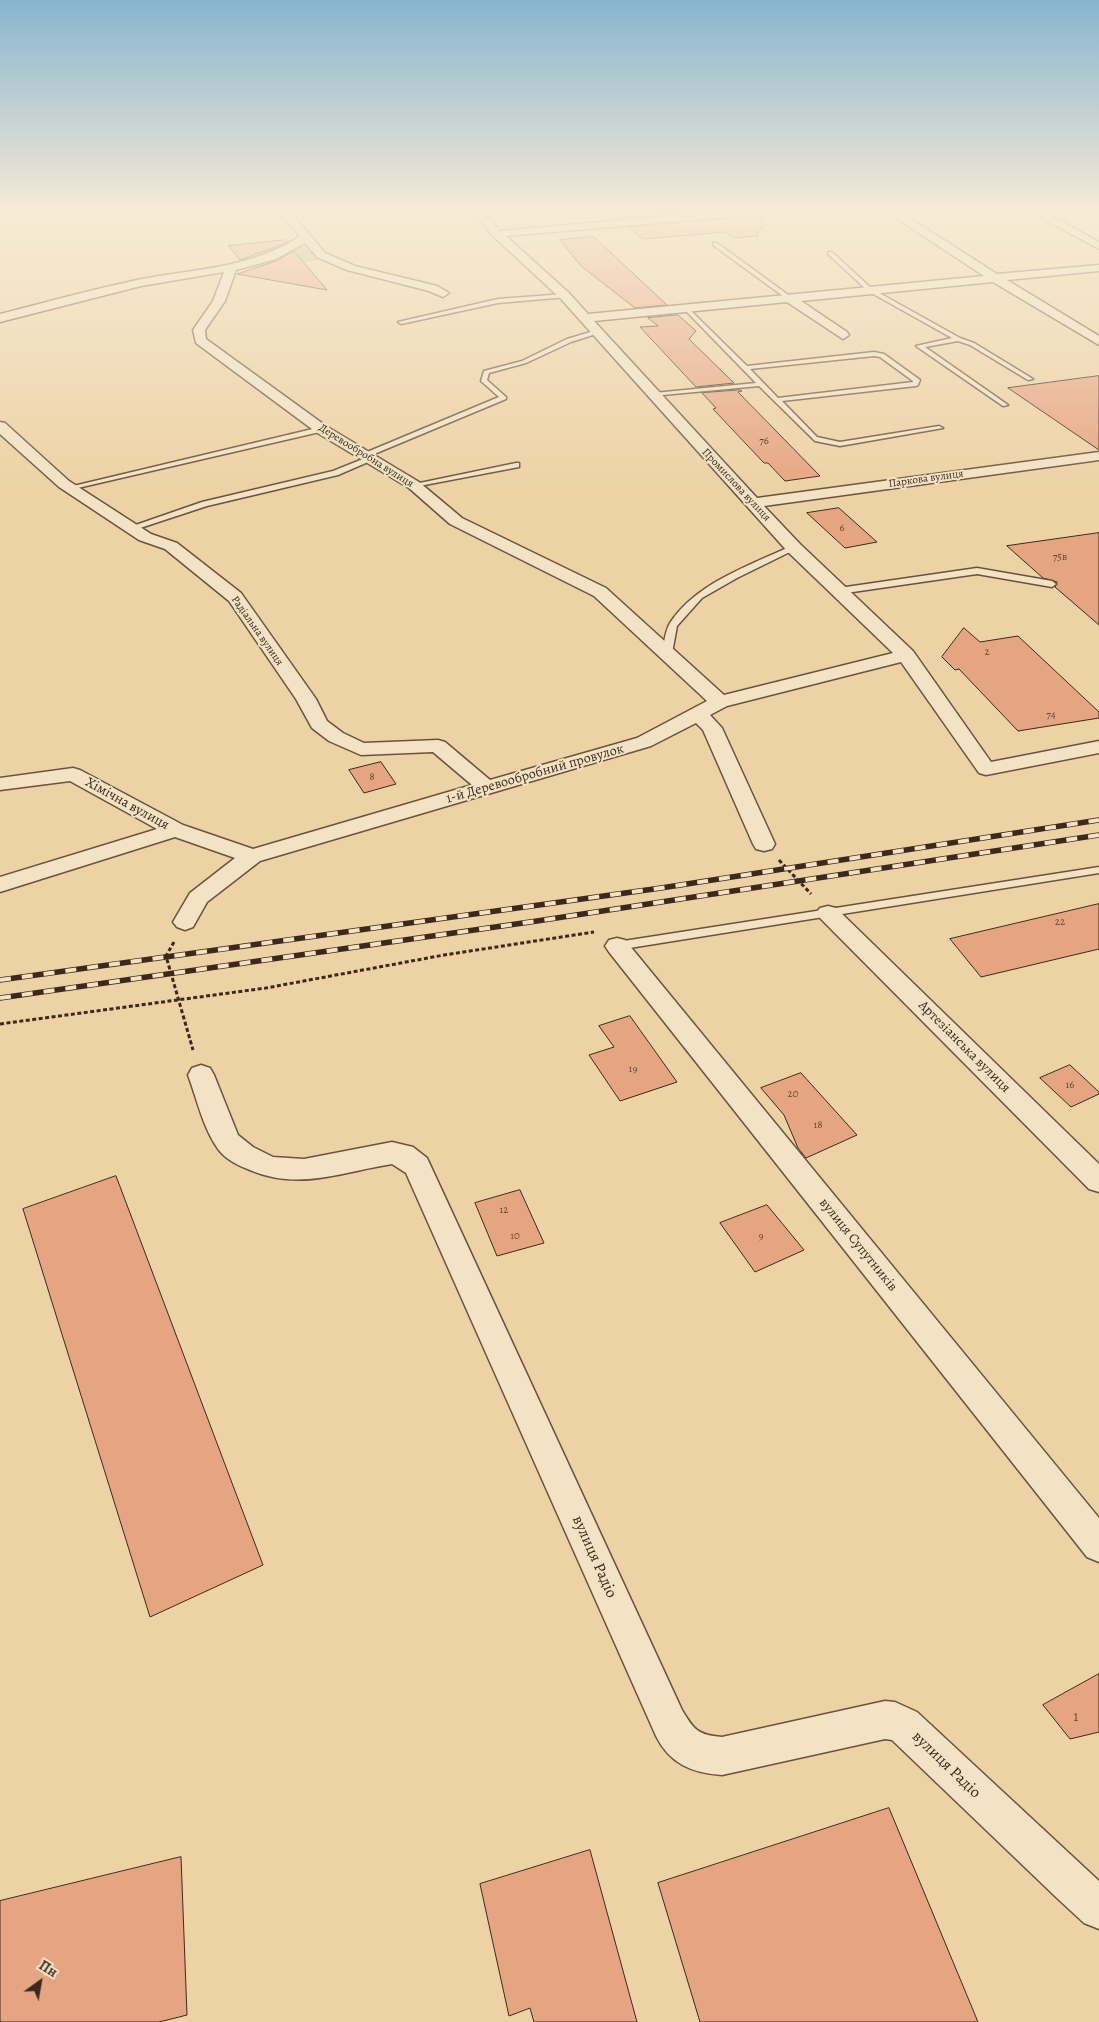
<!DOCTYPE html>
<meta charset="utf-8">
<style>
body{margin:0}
#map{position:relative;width:1099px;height:2022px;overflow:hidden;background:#edd2a5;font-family:Alegreya,serif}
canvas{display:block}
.north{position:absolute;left:15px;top:1957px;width:50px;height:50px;-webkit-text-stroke:4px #f3e2c4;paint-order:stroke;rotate:32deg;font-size:14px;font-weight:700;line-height:20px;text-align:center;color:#3d291b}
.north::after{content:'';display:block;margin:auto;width:18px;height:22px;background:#3d291b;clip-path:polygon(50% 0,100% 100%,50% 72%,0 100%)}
</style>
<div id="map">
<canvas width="1099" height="2022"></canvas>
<div class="north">Пн</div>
</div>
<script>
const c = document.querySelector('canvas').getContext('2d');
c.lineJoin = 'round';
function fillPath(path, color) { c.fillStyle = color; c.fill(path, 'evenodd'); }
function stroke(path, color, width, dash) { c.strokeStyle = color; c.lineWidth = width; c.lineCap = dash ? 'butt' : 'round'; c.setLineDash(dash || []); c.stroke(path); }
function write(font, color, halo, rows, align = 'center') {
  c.font = font + ' Alegreya,serif'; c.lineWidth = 4; c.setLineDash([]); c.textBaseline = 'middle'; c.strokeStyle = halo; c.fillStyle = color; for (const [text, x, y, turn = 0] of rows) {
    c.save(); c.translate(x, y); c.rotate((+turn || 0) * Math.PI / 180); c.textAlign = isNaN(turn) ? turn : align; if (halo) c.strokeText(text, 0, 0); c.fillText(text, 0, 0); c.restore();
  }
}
fillPath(new Path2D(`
 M303,247l19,12 -56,11 -18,-5z`), '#b4bd8a');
const building = new Path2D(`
 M607,210h103l-92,9z
 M763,216v13l-5,1v6l-25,2 -8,-6 -82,7 -15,-12z
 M594,237l73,68 -32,3 -54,-42 -21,-26z
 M285,240l2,2 -6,3 -41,15 -11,-14z
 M294,251l33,39 -90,-16 39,-13z
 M678,315l18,16 -7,8 45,44 -38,4 -56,-60 18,-1 -10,-8z
 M1099,376v74l-91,-62z
 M740,390l2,1 -4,1 82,84 -35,5 -17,-18h-4l-51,-54 3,-1 -14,-15z
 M839,508l38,34 -32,6 -38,-35z
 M1099,533v92l-44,-38 2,-5 -14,-4 -36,-32z
 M964,628l16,14 38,-6 81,76v6l-81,13 -59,-62 -4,1 -13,-13z
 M381,762l15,22 -32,9 -15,-23z
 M1099,904v45l-118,28 -31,-38z
 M630,1016l47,66 -57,19 -31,-46 25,-8 -15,-21z
 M1070,1065l29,27v2l-28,13 -31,-29z
 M801,1073l56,62 -51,23 -8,-10 -14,-33 -23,-27z
 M116,1176l147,389 -113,52 -127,-408z
 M520,1190l24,53 -47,13 -22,-53z
 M767,1205l37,45 -49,22 -35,-49z
 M1099,1674v58l-29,7 -27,-34z
 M889,1808l89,214h-278l-42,-139z
 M590,1850l47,172h-103l-4,-14 -21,8 -29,-132z
 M181,1857l6,158 -28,7h-159v-121z`);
fillPath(building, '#e6a582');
stroke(building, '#3d291b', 1);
const service = new Path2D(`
 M713,243h4l74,54v2h-4l-74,-54z
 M828,252h4l40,37 88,49 14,5 59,36 -5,1 -58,-35 -12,-4 -33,6 83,58 -5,1 -87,-60 36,-8 -84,-47 -40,-37z
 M565,294l2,3 -69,6 -97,21 -3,-2 100,-23z
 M686,306l61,60 127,-14 10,2 36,26 -2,5 -2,1 -134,15 35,36 23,5 99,-16 4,2 -103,18 -25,-5 -56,-55 -107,10 -1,-1 3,-2 102,-10 -72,-74zM874,356l6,1 33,24v1l-135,16 -28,-29z
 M597,330l2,3 -28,9 -45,21 -37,10 -2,7 19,17v2l-139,58 -7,-2 139,-58 -18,-16 3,-10 38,-10 45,-22z
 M321,427l4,2 -1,2 -255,59 -4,-2z
 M368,457l7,2 -37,16 -131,31 -73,24 -7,-2 75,-26 131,-31z
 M516,463h3v4l-105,20 -4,-2z
 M791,546l7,2 -61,30 -35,20 -25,28 -5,27 -2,2h-6l-2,-2c2,-9 3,-22 8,-30 26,-40 79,-57 121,-77z
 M977,568l75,13 4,3 -4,3 -75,-13 -138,20 -4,-3 4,-3z
 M1099,867v6l-482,77 -6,-4 6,-4z`);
const minor = new Path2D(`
 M278,210h11l36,43 30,13 82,20 12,7 -6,4 -14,-6 -82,-21 -30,-13 -12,-14 -29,16 -40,11 -11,31 -20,29 1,9 120,87 93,56 43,36 144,70 118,107 169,-42 -105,-101 -227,-253 -68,-63 -22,-26h11l18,21 234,-21h44l-5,3 -267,23 63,57 19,21 396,-38 -100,-66h13l100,64 102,-9v6l-92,9 92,56v9l-106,-63 -192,19 46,31 2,3 -6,4 -56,-37 -193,19 163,177 342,-46v8l-335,46 36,38 113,107 78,111 108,-21v12l-113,22 -7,-2 -78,-111 -174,44 -17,9 12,13 53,116 -3,5 -8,2 -8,-2 -3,-5 -50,-114 -7,-7 -45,23 -391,115 -53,41 -14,25 -8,3 -8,-3 -4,-5 17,-29 45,-35 -60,-21 -175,55v-15l157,-48 -87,-48 -70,9v-12l73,-10 7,2 103,55 70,24 219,-64 -39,-33 -72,3 -32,-14 -17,-13 -16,-29 -67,-98 -64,-52 -26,-9 -80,-53 -59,-53v-12l5,1 64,58 82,53 26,9 64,50 75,106 11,22 16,12 21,10 74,-3 7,2 45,38 147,-42 70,-37 -113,-105 -144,-72 -41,-36 -93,-56 -120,-89 -3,-13 20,-29 11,-29 -83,14 -141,36v-8c47,-12 94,-25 142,-35 53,-10 111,-11 158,-43z
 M1027,210h13l59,32v7z
 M828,906l8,2 263,256v28l-10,-3 -269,-271 -4,-5 4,-5z
 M617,938l8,2 474,578v44l-12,-5 -478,-605 -4,-6 4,-6z
 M201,1065l9,3 4,7 24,60 15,12 20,10 31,2 88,-17 21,5 14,11 255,552c12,20 16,25 40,27l163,-36 10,1 22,10 182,169v48l-15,-6 -27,-25 -165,-158 -7,-1 -163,36c-30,-2 -52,-11 -66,-39l-250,-563 -14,-9c-51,8 -92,27 -142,6 -11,-4 -25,-11 -32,-21 -15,-21 -21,-50 -30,-74l4,-7z`);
stroke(service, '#69533e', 3);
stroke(minor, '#69533e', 3);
stroke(new Path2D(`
 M779,860l32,34
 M174,942l-8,14 27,94
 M0,1024l266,-36 178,-33 150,-23`), '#3d291b', 3, [4, 2.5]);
fillPath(service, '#f3e2c4');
fillPath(minor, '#f3e2c4');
const rail = new Path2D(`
 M0,980l661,-92 438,-68
 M0,998l537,-77 562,-86`);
stroke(rail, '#3d291b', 5.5);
stroke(rail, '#f3e2c4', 4, [11]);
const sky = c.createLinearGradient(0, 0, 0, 493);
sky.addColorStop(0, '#88b5cf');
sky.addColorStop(0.43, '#f7ebd6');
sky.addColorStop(1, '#f7ebd600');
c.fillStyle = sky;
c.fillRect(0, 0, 1099, 493);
write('11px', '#674835', null, [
 ["76",764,441],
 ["6",842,528],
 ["75в",1060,557],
 ["2",987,652],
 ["74",1051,715],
 ["8",372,777],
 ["22",1060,922],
 ["19",633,1069],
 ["16",1070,1085],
 ["20",793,1094],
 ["18",818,1125],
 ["12",504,1210],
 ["10",515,1236],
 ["9",761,1236]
]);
write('11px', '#3d291b', '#f3e2c4', [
 ["Деревообробна вулиця",366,456,32],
 ["Паркова вулиця",926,479,-8],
 ["Промислова вулиця",736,485,47],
 ["Радіальна вулиця",257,631,55]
]);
write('14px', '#3d291b', '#f3e2c4', [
 ["1-й Деревообробний провулок",535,774,-16],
 ["Хімічна вулиця",127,804,29],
 ["Артезіанська вулиця",964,1047,45],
 ["вулиця Супутників",858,1245,51]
]);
write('14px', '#674835', null, [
 ["1",1076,1718]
]);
write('16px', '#3d291b', '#f3e2c4', [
 ["вулиця Радіо",594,1557,66],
 ["вулиця Радіо",946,1765,44]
]);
</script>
